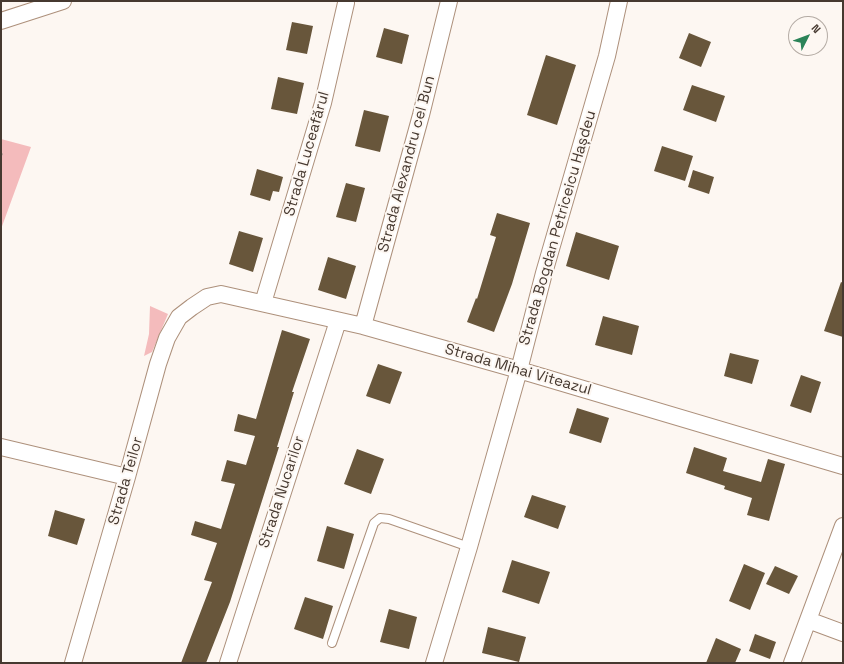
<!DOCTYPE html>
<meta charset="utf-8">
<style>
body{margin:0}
#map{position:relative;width:844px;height:664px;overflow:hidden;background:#fdf7f2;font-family:"Space Grotesk",sans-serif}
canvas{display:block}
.frame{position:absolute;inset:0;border:2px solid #463930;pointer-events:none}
.north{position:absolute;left:788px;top:16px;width:40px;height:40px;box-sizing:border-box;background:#fdf7f2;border:1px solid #b4aba4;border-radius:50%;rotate:48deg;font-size:11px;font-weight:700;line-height:16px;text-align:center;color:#463930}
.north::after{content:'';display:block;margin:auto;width:14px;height:18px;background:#2b8358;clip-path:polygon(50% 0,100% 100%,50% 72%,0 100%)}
</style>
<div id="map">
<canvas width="844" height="664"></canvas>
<div class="frame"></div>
<div class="north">N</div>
</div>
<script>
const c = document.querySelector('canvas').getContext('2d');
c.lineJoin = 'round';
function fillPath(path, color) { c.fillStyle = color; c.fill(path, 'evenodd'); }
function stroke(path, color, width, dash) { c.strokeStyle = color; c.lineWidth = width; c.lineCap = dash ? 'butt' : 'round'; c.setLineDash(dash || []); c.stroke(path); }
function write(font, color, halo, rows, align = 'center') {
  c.font = font + ' "Space Grotesk",sans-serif'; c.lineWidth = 4; c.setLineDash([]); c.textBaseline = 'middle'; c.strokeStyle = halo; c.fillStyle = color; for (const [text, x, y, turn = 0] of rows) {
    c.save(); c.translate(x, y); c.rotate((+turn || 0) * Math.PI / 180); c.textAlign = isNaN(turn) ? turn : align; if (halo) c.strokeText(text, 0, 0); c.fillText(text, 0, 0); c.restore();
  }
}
fillPath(new Path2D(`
 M1,139l30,8 -30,82z
 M150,306l18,8 -16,38 -8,4 5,-22z`), '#f4bbbc');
fillPath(new Path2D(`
 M292,22l21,4 -6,28 -21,-4z
 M384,28l25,7 -7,29 -26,-7z
 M689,33l22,9 -10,25 -22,-9z
 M546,55l30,10 -19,60 -30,-10z
 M278,77l26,6 -7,31 -26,-5z
 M692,85l33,11 -9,26 -33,-12z
 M364,110l25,6 -9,36 -25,-6z
 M662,146l31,10 -8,25 -31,-10z
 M257,169l26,8 -4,15 -6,-1 -3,10 -20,-6z
 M693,170l21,7 -5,17 -21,-7z
 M346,183l19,5 -9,34 -20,-5z
 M497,213l33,10 -18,61 -18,48 -27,-10 9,-24 1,1 19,-62 -6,-2z
 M239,231l24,7 -10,34 -24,-8z
 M576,232l43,14 -10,34 -43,-14z
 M328,257l28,9 -10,33 -28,-9z
 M841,282l2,1v54l-19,-6z
 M603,316l36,10 -7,29 -37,-10z
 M282,330l28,9 -18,53h2l-17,55h2l-49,155 -24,61h-25l31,-81 -8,-2 13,-37 -26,-8 4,-14 26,8 14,-45 -14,-3 6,-21 19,5 9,-29 -21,-5 4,-17 18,5z
 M730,353l29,7 -7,24 -28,-8z
 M378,364l24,8 -12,32 -24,-8z
 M801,375l20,7 -10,31 -21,-7z
 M577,408l32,10 -8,25 -32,-10z
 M694,447l33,11 -4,13 38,11 7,-23 17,5 -16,57 -22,-6 5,-17 -28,-9 1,-3 -39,-13z
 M357,449l27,10 -13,35 -27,-10z
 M532,495l34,11 -8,23 -34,-12z
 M55,510l30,9 -8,26 -29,-9z
 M327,526l27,8 -10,35 -27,-8z
 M512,560l38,12 -11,32 -37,-12z
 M744,564l21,9 -15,37 -21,-9z
 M775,566l23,10 -9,18 -23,-10z
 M305,597l28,9 -10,33 -29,-10z
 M389,609l28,8 -8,32 -29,-7z
 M488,627l38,10 -7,25 -37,-9z
 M755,634l21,8 -6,17 -21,-8z
 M716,638l25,11 -6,14h-29z`), '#68563b');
const lane = new Path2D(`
 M332,643l42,-120 6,-5 9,1 80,28`);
const street = new Path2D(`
 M1,21l62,-20
 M263,303l60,-200 23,-100
 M363,326l58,-211 28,-114
 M1,447l126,30
 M808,620l35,13
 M73,663l54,-186 31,-113 9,-26 12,-21 13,-10 15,-10 14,-3 142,32 156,44 324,96
 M228,663l110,-342
 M434,663l35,-116 50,-177 25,-97 63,-217 12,-55
 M792,663l51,-137`);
stroke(lane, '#ad907b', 10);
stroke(street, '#ad907b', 18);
stroke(new Path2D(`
 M1,155l2,-4`), '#9f958e', 2.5, [2, 3]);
stroke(lane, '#fff', 8);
stroke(street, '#fff', 16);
write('15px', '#463930', '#fdf7f2', [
 ["Strada Luceafărul",307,154,-74],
 ["Strada Alexandru cel Bun",407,164,-75],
 ["Strada Bogdan Petriceicu Hașdeu",558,228,-74],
 ["Strada Mihai Viteazul",518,370,16],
 ["Strada Teilor",126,481,-74],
 ["Strada Nucarilor",282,492,-72]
]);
</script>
